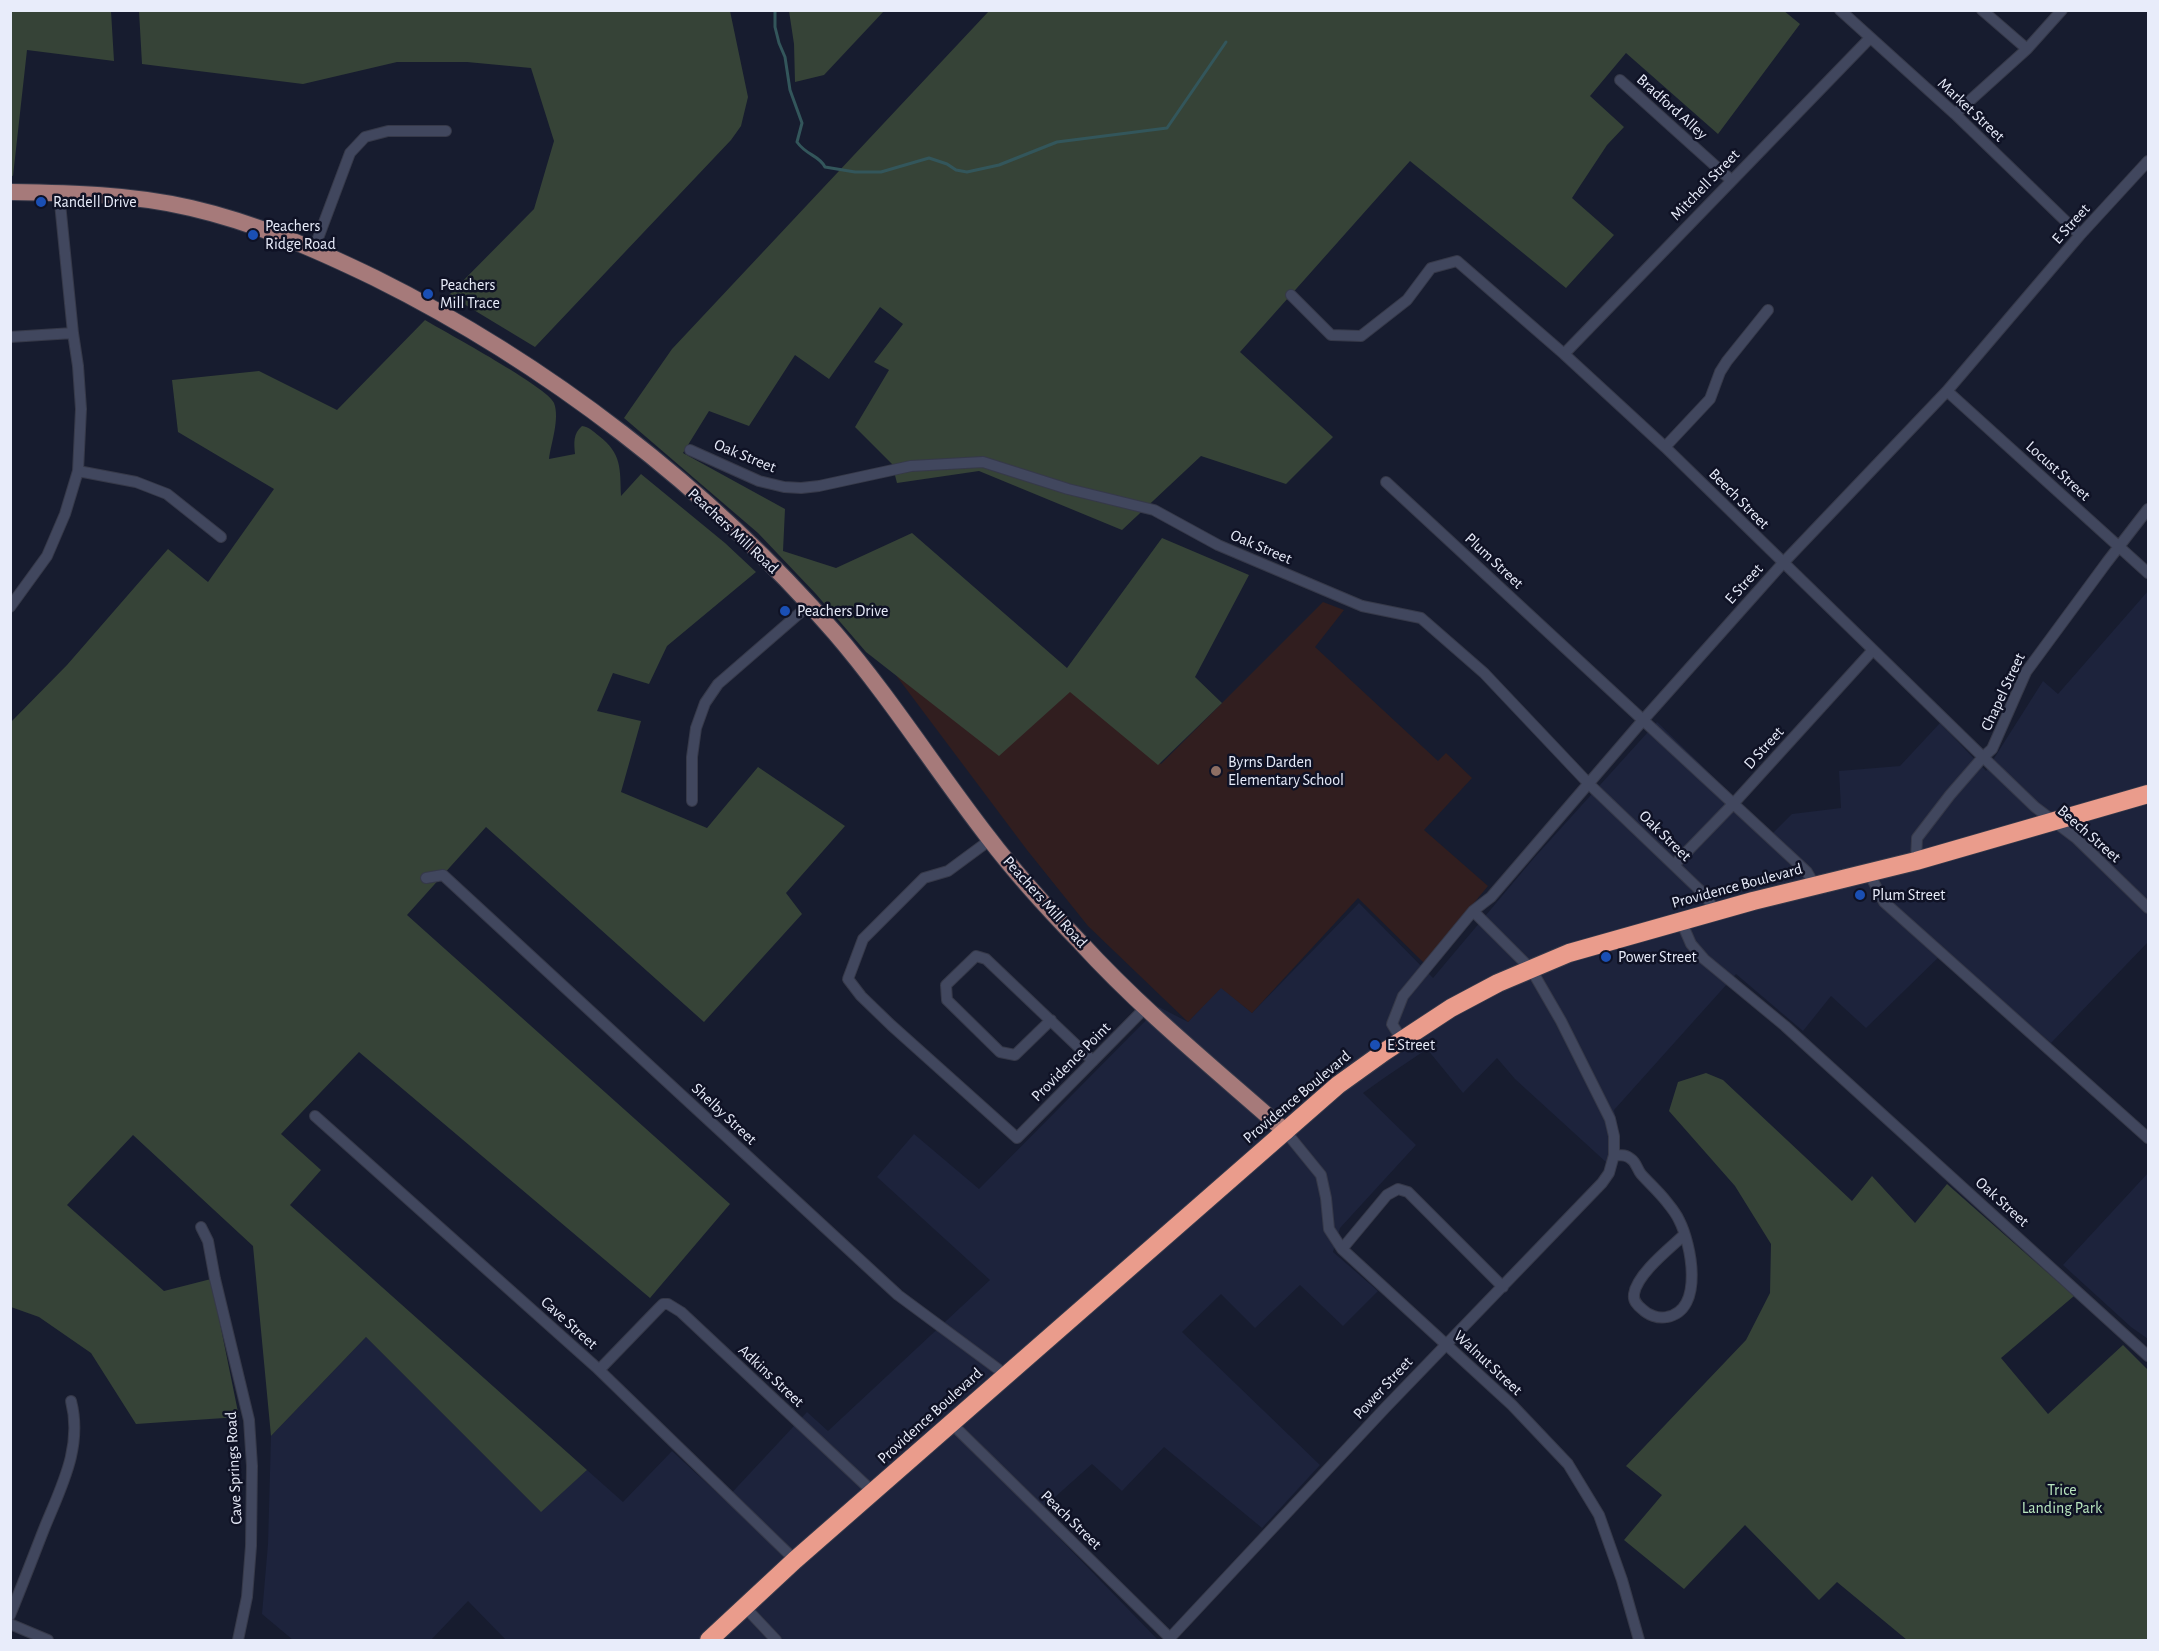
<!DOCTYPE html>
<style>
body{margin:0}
#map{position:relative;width:2159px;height:1651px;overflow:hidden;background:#171c2f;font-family:"Alegreya Sans",sans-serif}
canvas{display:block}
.frame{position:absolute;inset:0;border:12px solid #e8ecfa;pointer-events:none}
</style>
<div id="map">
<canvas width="2159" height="1651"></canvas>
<div class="frame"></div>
</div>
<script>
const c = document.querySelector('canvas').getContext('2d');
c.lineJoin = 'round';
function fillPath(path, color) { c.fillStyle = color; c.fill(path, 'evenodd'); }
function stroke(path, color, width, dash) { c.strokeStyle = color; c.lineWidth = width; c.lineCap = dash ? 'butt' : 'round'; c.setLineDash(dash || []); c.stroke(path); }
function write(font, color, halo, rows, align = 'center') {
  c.font = font + ' "Alegreya Sans",sans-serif'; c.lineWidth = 5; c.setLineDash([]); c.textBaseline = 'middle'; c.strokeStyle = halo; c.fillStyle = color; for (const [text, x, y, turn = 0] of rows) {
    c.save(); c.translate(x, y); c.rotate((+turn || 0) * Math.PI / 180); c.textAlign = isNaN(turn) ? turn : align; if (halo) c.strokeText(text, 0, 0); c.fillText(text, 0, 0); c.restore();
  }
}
fillPath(new Path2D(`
 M2148,591v351l-97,101 -106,-92 -79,77 -35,-32 -28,35 -67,-57 -122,136 6,29 -3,28 -10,-4 -92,-84 -18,-21 -34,35 -36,-44 -43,29 -21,15 53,52 -76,83 -7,24 45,39 -35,35 -43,-41 -45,43 -34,-34 -39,38 138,133 -58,63 -98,-81 -42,44 -30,-27 -56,50 122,126h-652l-38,-39 -37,39h-138l-31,-26 6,-70 3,-108 95,-99 174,174 47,-41 36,32 49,-51 53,49 82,-88 21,19 162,-151 -113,-103 37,-43 65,55 180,-182 29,15 33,-35 31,26 107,-110 74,75 101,-120 123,-136 115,112 20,-20 49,-6 -2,-37 61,-5 40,-43 46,48 57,-90 15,13z
 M2148,1173v166l-17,-12 -68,-62z`), '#1d233c');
fillPath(new Path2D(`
 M961,584l200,180 162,-162 21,8 -29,37 123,114 8,-8 26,25 -48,52 64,56 -64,77 -66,-65 -106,115 -31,-25 -33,34 -100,-96 -61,-76 -138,-184z`), '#311e1f');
fillPath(new Path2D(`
 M1783,10l17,14 -82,110 -92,-81 -36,43 34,31 -17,18 -35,53 42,37 -48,53 -156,-127 -170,191 93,85 -47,47 -85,-28 -79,74 -143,-59 -82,12 -5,-19 -37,-37 34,-57 -15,-8 29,-38 -23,-17 -51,72 -34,-24 -46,71 -40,-15 -26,42 102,56 -2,42 53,17 76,-35 155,135 95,-130 87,37 -54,102 27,26 -64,62 -88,-73 -71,64 -133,-104 -50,-58 -58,-61 -134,-115 48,-69 317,-338z
 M10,11h101l3,50 -87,-11 -14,126 -3,-1z
 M139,11h591l18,86 -7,29 -10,14 -196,207 -86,-52 85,-86 20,-68 -23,-73 -64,-6h-70l-94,22 -161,-20z
 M789,11v-1l95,1 -60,64 -29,7 -1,-38z
 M425,320c20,12 124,68 129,83 6,16 -3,40 -5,56l26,-5c-1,-12 -2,-20 7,-28 7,1 11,5 17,10 23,18 21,32 22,60l20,-22 84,69 31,29 -89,74 -18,38 -36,-11 -16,38 44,10 -20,71 86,36 51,-61 87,59 -59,67 16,21 -98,108 -218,-195 -79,88 323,289 -80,94 -291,-246 -78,82 40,36 -31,35 297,265 -46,42 -175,-175 -95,99 -18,-190 -120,-111 -66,70 97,86 47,-12 28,138 -103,7 -45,-71 -52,-36 -28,-10v-585l56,-57 101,-116 40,33 66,-93 -96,-57 -6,-52 87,-9 78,39z
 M1706,1073l17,7 129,121 20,-25 43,47 32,-39 127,112 -73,62 47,56 75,-69 25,25v270h-241l-70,-58 -18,18 -74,-75 -61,64 -60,-49 38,-45 -36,-29 120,-126 24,-47 1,-49 -36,-58 -66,-75 9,-29z`), '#364337');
stroke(new Path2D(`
 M775,10v17l4,16 6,14 5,33 12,33 -5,19c10,14 22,13 28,25l30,5h26l48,-14 18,6 9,6 11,2 32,-7 58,-23 110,-14 59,-86`), '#33565b', 3);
const street = new Path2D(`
 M1840,10l115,104 125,121
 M1982,10l45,39
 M1620,80l111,100
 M1955,114l72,-65 35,-39
 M314,249l36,-96 15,-16 23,-6h58
 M1291,295l40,40 30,1 46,-36 24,-32 26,-7 107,93 101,93 318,310 52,50 41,31 72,70
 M10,337l63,-4
 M1564,354l306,-316
 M1947,391l201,182
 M1665,447l45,-48 10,-27 7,-11 41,-51
 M690,450l69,31 25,6 17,1 18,-2 92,-20 72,-4 85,27 86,21 64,35 144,61 59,12 63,55 105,111 117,112 9,16
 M78,471l58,11 31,12 54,43
 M1386,482l421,390 8,14
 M10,607l37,-51 18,-42 13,-43 3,-62 -3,-43 -5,-33 -14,-140
 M692,801v-44l4,-29 9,-25 13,-19 91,-79
 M990,840l-42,31 -24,7 -61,61 -15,40 13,17 30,29 126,113 129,-131
 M1916,861l1,-23 33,-43 33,-38 9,-8 34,-77 81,-110 41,-53
 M1675,864l59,-61 139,-153
 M1869,873l15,29 264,236
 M426,878l17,-3 455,420 108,80
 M1681,921l10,23 13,15 81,67 363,330
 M1051,1020l-36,35 -15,-3 -53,-52 -1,-15 30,-29 10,3 107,102
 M1402,1040l-10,-16 11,-28 70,-85 18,-14 153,-178 139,-156 164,-172 133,-156 68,-74
 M315,1116l281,251 199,193
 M1286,1132l35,43 5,23 3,31 13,20 170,156 56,59 31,51 23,65 17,60
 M1614,1155c6,0 12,-1 17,4 5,3 6,10 10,15 8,9 17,17 25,27 4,5 10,12 13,19 12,23 26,90 -12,97 -9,2 -19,-2 -25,-8 -5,-4 -9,-8 -8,-15 3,-20 35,-45 50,-59
 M201,1227l7,14 7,38 34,141 3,46 -1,80 -4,51 -9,43
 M1342,1249l45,-54 11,-6 10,3 95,95
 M599,1370l59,-61 5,-5h5l13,8 192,180
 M951,1423l219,215
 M744,1606l32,34
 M10,1615c12,-29 23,-58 34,-86 17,-42 39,-82 27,-128
 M10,1624l38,16
 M1168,1640l218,-233 216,-224 7,-10 5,-18v-19l-4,-17 -49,-98 -30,-52 -58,-58`);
const primary = new Path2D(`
 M10,192c60,1 122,2 181,16 65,15 124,41 184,70 171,85 334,210 460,355 55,64 101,137 153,204 28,37 60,72 92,105 63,69 136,128 206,190`);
const highway = new Path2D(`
 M709,1640l86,-80 543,-475 46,-33 67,-44 47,-25 71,-30 184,-52 163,-40 232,-67`);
stroke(street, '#363949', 12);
stroke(primary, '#363949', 18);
stroke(highway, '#363949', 20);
stroke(street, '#41475e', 10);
stroke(primary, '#a67a7a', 16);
stroke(highway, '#ea9c8c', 18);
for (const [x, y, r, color] of [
 [41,202,6,"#1a4fb4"],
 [253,235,6,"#1a4fb4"],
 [428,294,6,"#1a4fb4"],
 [785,611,6,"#1a4fb4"],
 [1216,771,6,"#8d6e63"],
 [1860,895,6,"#1a4fb4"],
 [1606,957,6,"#1a4fb4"],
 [1375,1045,6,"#1a4fb4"]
]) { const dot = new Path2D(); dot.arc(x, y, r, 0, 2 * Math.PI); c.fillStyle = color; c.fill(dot); stroke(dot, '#0f1225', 2); }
write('16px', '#e8ecfa', '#0f1225', [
 ["Bradford Alley",1672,107,42],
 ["Market Street",1971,110,43],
 ["Mitchell Street",1705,185,-46],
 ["E Street",2071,224,-48],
 ["Oak Street",745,456,22],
 ["Locust Street",2058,471,42],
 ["Beech Street",1739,499,45],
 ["Peachers Mill Road",733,531,43],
 ["Oak Street",1261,547,23],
 ["Plum Street",1494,561,43],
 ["E Street",1744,584,-48],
 ["Chapel Street",2003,692,-65],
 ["D Street",1764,748,-48],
 ["Beech Street",2089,834,41],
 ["Oak Street",1665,836,44],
 ["Providence Boulevard",1737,886,-15],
 ["Peachers Mill Road",1045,902,48],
 ["Providence Point",1071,1062,-45],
 ["Providence Boulevard",1297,1097,-40],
 ["Shelby Street",724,1114,43],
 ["Oak Street",2002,1202,42],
 ["Cave Street",569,1323,42],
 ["Walnut Street",1488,1363,43],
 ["Adkins Street",771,1376,43],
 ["Power Street",1383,1388,-47],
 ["Providence Boulevard",930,1416,-42],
 ["Cave Springs Road",234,1468,-93],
 ["Peach Street",1071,1520,44]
]);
write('16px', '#e8ecfa', '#0f1225', [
 ["Randell Drive",53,202],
 ["Peachers",265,226],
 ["Ridge Road",265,244],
 ["Peachers",440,285],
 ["Mill Trace",440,303],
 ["Peachers Drive",797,611],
 ["Byrns Darden",1228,762],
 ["Elementary School",1228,780],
 ["Plum Street",1872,895],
 ["Power Street",1618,957],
 ["E Street",1387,1045]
], 'left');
write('16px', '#b9e6be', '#0f1225', [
 ["Trice",2062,1490],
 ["Landing Park",2062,1508]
]);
</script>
